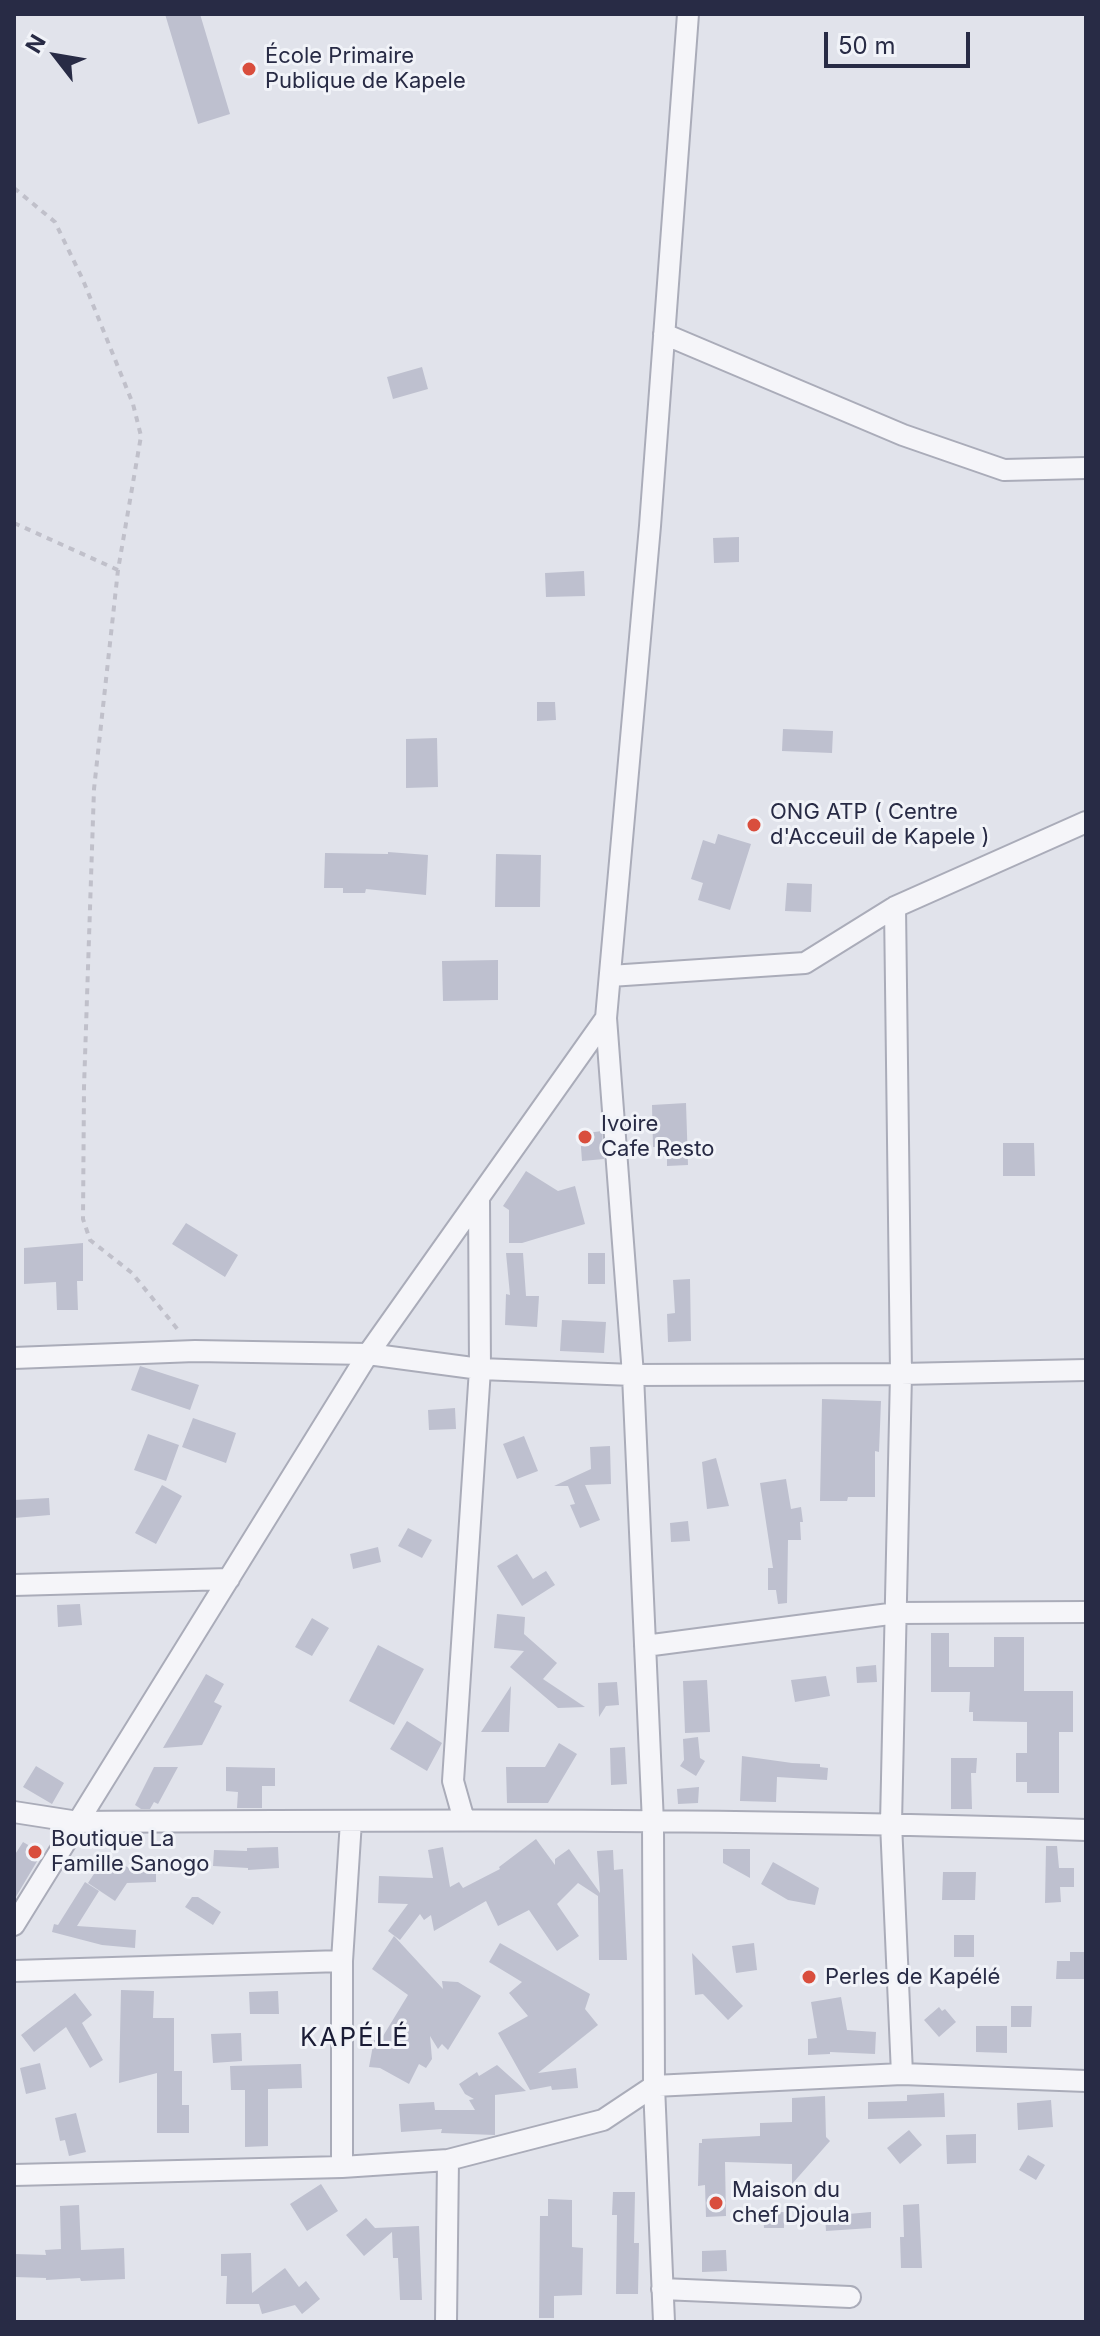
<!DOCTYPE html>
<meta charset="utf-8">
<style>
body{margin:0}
#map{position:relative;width:1100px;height:2336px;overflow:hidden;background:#e1e3eb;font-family:Inter,sans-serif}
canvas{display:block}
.frame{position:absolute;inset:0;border:16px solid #282b45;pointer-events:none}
.north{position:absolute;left:16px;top:16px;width:80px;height:80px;-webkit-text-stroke:6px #f1f3f8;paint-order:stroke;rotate:301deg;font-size:22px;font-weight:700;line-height:32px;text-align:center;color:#282b45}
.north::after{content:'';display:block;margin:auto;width:28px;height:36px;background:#282b45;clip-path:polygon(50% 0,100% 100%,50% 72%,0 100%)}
.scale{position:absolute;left:824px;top:32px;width:146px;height:36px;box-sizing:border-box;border:4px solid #282b45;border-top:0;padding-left:10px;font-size:24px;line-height:28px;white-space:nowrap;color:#282b45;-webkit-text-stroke:6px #f1f3f8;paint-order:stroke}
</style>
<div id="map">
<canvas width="1100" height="2336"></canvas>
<div class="frame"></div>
<div class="north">N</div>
<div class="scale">50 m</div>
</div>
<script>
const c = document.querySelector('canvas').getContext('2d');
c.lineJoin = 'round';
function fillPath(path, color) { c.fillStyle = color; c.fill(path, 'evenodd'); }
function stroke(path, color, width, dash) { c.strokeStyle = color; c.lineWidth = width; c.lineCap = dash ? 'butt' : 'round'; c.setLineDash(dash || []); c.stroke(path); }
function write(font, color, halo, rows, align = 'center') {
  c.font = font + ' Inter,sans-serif'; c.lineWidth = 6; c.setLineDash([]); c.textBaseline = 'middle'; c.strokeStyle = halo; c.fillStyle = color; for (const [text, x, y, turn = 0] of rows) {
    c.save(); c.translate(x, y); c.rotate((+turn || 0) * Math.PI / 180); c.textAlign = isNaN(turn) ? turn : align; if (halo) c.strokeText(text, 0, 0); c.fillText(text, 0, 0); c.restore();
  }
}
fillPath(new Path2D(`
 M165,14h35l30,100 -32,10z
 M422,367l6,22 -35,10 -6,-22z
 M739,537v25l-25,1 -1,-25z
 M584,571l1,25 -39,1 -1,-24z
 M537,702h18l1,18 -19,1z
 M783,729l50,2 -1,22 -50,-2z
 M437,738l1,49 -32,1v-49z
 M718,834l33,10 -21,66 -32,-10 5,-17 -12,-4 12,-39 12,4z
 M388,852l40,3 -2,40 -60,-6 -1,4h-22v-5h-19l1,-35 63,1z
 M496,854l45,1 -1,52h-45z
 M787,883l25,1 -1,28 -26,-1z
 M498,960v40l-55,1 -1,-40z
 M686,1103l2,62 -21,1v-19h-14l-1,-42z
 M602,1131l2,28 -22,2 -2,-27z
 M1003,1143h31l1,33h-32z
 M526,1171l32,20 17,-5 10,38 -63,19h-13v-33l-6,-4z
 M186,1223l52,32 -13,22 -53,-33z
 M83,1243v38h-6l1,29h-21l-1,-28 -32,2v-36z
 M506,1253h17l3,43h13l-2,31 -32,-2 1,-31 4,1z
 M588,1253h17v31h-17z
 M690,1279l1,62 -23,1 -1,-28 8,-1 -2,-33z
 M562,1320l44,2 -2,31 -44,-2z
 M140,1366l59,19 -9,25 -59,-20z
 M822,1399l59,2 -2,51 -4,-1v46h-27l-1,4h-27z
 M455,1408l1,21 -27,1 -1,-20z
 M193,1418l43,15 -10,30 -44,-16z
 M148,1434l31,11 -13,36 -32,-11z
 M524,1436l14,35 -21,8 -14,-35z
 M610,1446l1,38 -26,1 15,35 -20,8 -10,-23 5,-1 -7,-18h-14l37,-17 -1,-22z
 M716,1458l13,48 -22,3 -5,-47z
 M786,1479l5,30 10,-2 2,15h-3l1,18h-13l-1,63 -9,1 -2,-14h-8v-22h5l-13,-85z
 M162,1485l20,11 -26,48 -21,-11z
 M49,1498l1,17 -36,3v-18z
 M688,1521l2,20 -19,1 -1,-19z
 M408,1528l24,12 -10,18 -24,-12z
 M378,1547l3,15 -28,7 -3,-15z
 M517,1554l16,25 13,-8 9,14 -33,21 -25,-40z
 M80,1604l2,21 -24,2 -1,-22z
 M497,1614l28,3 -1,17 33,29 -14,16 42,28 -27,1 -48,-41 14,-16 -30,-3z
 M312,1618l17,10 -17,28 -17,-9z
 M931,1633h18v34h45v-30h30v54h49v41h-14v61h-32v-11h-11v-29h11v-31l-54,-1v-9h-4l1,-20h-39z
 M378,1645l46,24 -30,56 -45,-24z
 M876,1665l1,17 -20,1 -1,-16z
 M206,1674l18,10 -10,18 8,4 -20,39 -39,3z
 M826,1676l4,20 -35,6 -4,-22z
 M707,1680l3,52 -25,1 -2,-52z
 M617,1682l2,23 -13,1 -7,11 -1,-34z
 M511,1686l-2,46h-28z
 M407,1721l35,22 -15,28 -37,-22z
 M698,1737l2,21 5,3 -9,15 -16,-10 4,-6 -1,-21z
 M559,1743l18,11 -29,49h-41l-1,-36h39z
 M625,1747l2,37 -16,1 -1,-37z
 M742,1756l50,7 28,1v3l8,1 -1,12 -50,-3 -1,25 -36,-1z
 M951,1758h26l-1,15h-5l1,36h-21z
 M36,1766l28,17 -12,21 -29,-17z
 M154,1767h24l-20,37 -4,-2 -4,7h-9l-6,-4z
 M226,1767l49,1v18h-13v22h-25l1,-16 -12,-1z
 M699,1787l-1,16 -20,1 -1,-15z
 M536,1839l19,26v-6l14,-10 31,44 -3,-42 16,-1 1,20 9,-1 4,91h-28l-1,-64 -20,-13 -21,21 22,32 -22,15 -28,-41 -31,16 -12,-25 -52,30 -3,-16 -7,5 -4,-6 -20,26 -12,-9 20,-27 -30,-1 1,-27 54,2 -5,-28 15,-3 7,40 9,-5 4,6 37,-19 -1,-2z
 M23,1842l19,11 -28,47v-44z
 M1046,1846h11l2,22h15v19h-14l1,15 -16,1z
 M278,1847l1,21 -31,2v-2l-35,-2 1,-16 33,1v-3z
 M723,1849h27v29l-27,-15z
 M107,1854l28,18v-17l21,14v13l-29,1 -12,18 -27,-18z
 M773,1862l46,26 -4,17 -27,-5 -27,-16z
 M943,1872h33l-1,28h-33z
 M85,1882l14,9 -22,35 59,4 -1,18 -33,-3 -50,-13 2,-8 4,1z
 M192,1897h6l23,15 -8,13 -28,-18z
 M954,1935h20v22h-20z
 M394,1936l49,53 -1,-8 16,1 23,14 -33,54 -6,-6 -4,5 -8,-13 2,23 -6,9 -7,-4 -10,20 -29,-16 -11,-1 5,-27 6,1 28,-46 -36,-26z
 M500,1943l90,51 -5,15 13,16 -60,48 38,-5 2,20 -26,2 -1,-4 -21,4 -32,-57 30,-17 -19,-23 13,-11 -33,-20z
 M754,1943l3,27 -21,3 -4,-27z
 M1070,1952h16v27h-30l1,-18h13z
 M692,1953l51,53 -15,14 -25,-26 -8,1z
 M121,1990l33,1 -1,27h21v53h8v34h7v28h-32v-60l-38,10z
 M278,1991l1,23h-29l-1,-22z
 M75,1993l17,22 -10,8 21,37 -13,8 -24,-41 -32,25 -13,-17z
 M841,1997l6,33 29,2 -1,22 -45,-2v2l-22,1v-16l9,-1 -6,-36z
 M1011,2006h21l-1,21h-20z
 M939,2007l3,4 3,-2 11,13 -17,15 -15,-17z
 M976,2026h31v27l-31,-1z
 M241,2033l1,28 -29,2 -2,-29z
 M40,2063l6,26 -20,5 -6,-26z
 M301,2064l1,24 -34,1v57l-23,1v-57h-14l-1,-24z
 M497,2065l29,26 -31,4v40l-54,-2 1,-4 -41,3 -2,-28 35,-2 1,8h40l-6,-10 5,-1 -9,-5 -6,-10 18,-12 2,4z
 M944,2093l1,24 -77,2v-17l39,-1v-6z
 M825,2096l1,41 4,4 -38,43v-20l-67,-2 1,54 -20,1 -1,-32 -7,1 1,-43h3v-4l58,-3v-13l32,-1v-24z
 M1051,2100l2,27 -35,3 -1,-27z
 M76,2113l10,39 -17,4 -4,-16 -5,1 -5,-23z
 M909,2130l13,15 -22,19 -13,-16z
 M976,2134v29l-29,1 -1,-29z
 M1028,2155l17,10 -9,15 -17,-10z
 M321,2184l17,27 -31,20 -17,-27z
 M613,2192h22l-1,51h5l-1,51h-22l1,-79h-5z
 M548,2199l24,1v47l11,1 -1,47 -28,1v22h-15l1,-102h8z
 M919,2204l3,64h-21l-1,-31h4l-1,-32z
 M79,2205l2,45 43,-2 1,31 -44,2 -1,-3 -34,2v-2l-32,-1v-23l32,1 -1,-5 16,-1 -1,-43z
 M784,2212v16h-20l-1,-15z
 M871,2212v16l-45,3 -1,-15z
 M366,2218l9,10 44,-2 3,74h-22l-2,-42h-5l-1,-26 -28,24 -18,-21z
 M726,2250l1,21 -25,1v-21z
 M251,2253l1,40 33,-25 14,19 7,-6 14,18 -18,15 -7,-9 -33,9 -3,-10h-33l1,-28h-6v-22z`), '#bec0cf');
const minor = new Path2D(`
 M664,334l239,101 101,35 82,-2
 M895,907l6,467 -10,449 11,251
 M610,976l195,-13 90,-56 191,-85
 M14,1358l181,-7 173,3 112,15 153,6 268,-1 185,-4
 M14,1585l215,-6
 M645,1646l252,-33 189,-1
 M14,1812l64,10c336,-2 672,-4 1008,8
 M464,1820l-11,-39 27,-412 -1,-171
 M14,1925l354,-571 238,-336
 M14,1971l328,-10
 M342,2167v-206l9,-140
 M14,2175l328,-8 106,-7 155,-40 51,-34 248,-12 184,7
 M662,2289l188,8
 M446,2322l2,-162
 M664,2322l-10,-236 -1,-263 -20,-448 -27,-357 44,-492 38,-512`);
stroke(minor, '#aaacb9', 24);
stroke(new Path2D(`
 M14,188l41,34 28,58 50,124 8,32 -23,134 -24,219 -10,298 -1,132 7,21 42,33 47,58
 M14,523l104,47`), '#c0c0ca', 4, [6, 6]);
stroke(minor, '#f5f5f9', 20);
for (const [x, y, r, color] of [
 [249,69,8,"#d94e3d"],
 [754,825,8,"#d94e3d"],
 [585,1137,8,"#d94e3d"],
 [35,1852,8,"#d94e3d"],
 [809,1977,8,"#d94e3d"],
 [716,2203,8,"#d94e3d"]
]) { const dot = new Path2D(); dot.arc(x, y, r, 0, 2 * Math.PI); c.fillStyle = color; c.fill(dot); stroke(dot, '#f1f3f8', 3); }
write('22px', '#282b45', '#f1f3f8', [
 ["École Primaire",265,56],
 ["Publique de Kapele",265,81],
 ["ONG ATP ( Centre",770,812],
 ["d'Acceuil de Kapele )",770,837],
 ["Ivoire",601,1124],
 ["Cafe Resto",601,1149],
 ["Boutique La",51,1839],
 ["Famille Sanogo",51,1864],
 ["Perles de Kapélé",825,1977],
 ["Maison du",732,2190],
 ["chef Djoula",732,2215]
], 'left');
c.letterSpacing = '2px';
write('26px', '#1a1c35', '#f1f3f8', [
 ["KAPÉLÉ",355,2038]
]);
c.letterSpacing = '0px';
</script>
